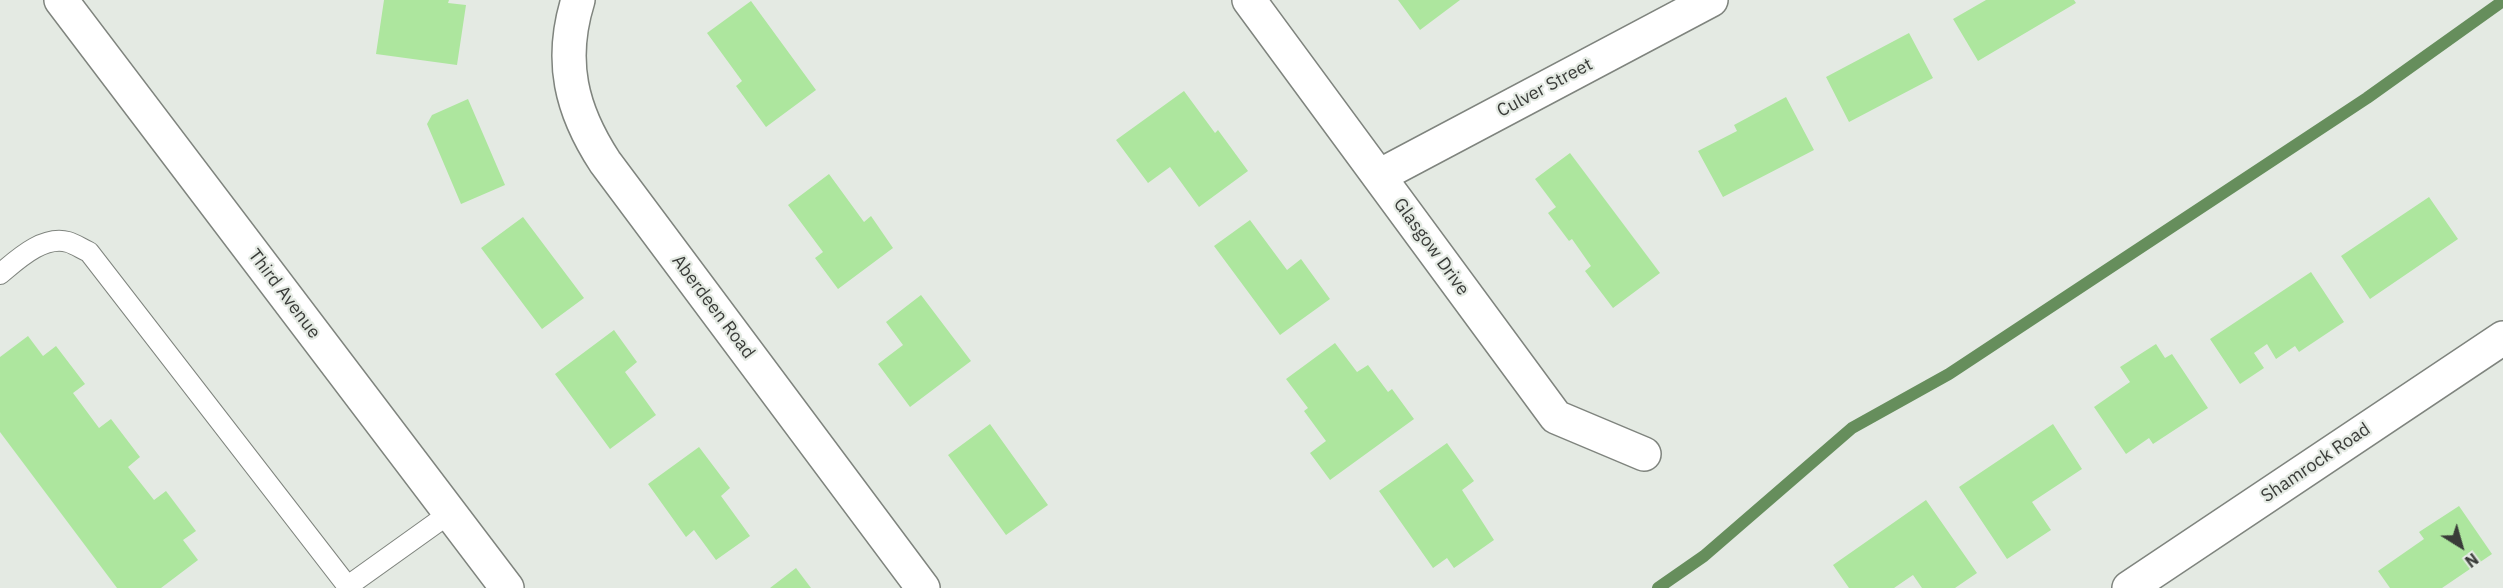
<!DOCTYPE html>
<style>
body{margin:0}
#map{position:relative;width:2503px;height:588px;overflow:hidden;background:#e4eae3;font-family:"IBM Plex Sans",sans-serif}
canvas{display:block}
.north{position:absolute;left:2431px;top:516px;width:60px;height:60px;-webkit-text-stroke:4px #e4eae3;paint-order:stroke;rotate:143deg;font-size:16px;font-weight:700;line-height:24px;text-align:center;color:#393b38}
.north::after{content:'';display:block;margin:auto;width:21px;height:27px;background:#393b38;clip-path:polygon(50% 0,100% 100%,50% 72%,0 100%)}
</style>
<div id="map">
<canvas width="2503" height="588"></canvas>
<div class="north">N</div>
</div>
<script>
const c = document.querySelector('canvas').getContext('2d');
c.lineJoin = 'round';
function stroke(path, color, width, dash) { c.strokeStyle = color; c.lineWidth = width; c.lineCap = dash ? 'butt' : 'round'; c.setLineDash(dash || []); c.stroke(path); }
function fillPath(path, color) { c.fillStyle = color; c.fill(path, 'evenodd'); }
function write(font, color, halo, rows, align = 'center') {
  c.font = font + ' "IBM Plex Sans",sans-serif'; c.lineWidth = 4.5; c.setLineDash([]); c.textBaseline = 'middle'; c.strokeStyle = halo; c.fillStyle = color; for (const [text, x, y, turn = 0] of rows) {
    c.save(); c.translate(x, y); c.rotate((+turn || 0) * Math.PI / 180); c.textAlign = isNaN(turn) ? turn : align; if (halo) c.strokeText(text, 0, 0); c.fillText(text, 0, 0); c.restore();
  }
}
stroke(new Path2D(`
 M1658,588l46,-32 148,-128 97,-54 418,-276 136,-97`), '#668e5c', 12);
fillPath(new Path2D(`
 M384,0h65l-1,3 18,2 -9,60 -81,-11z
 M1398,0h62l-40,30z
 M1986,0h88l2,3 -98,58 -25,-42z
 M751,1l65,89 -50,37 -30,-41 6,-5 -35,-48z
 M1909,33l24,45 -84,44 -23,-45z
 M1184,91l31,42 3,-3 30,41 -49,36 -29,-40 -22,16 -32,-43z
 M1786,97l28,53 -91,47 -25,-46 39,-20 -3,-6z
 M468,99l37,86 -44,19 -34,-80 5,-9z
 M1570,153l90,120 -47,35 -28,-37 6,-5 -19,-27 -3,2 -21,-28 8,-6 -21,-28z
 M829,174l35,48 7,-6 22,32 -55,41 -23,-31 8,-6 -35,-47z
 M2429,197l29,42 -88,60 -29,-43z
 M523,217l61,81 -42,31 -61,-81z
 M1250,220l37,50 14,-11 29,40 -50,36 -66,-89z
 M2311,272l33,50 -45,30 -4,-6 -19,13 -9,-15 -13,9 10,15 -24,16 -30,-45z
 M921,295l50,66 -61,46 -32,-43 25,-19 -17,-23z
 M614,330l23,32 -12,10 31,43 -46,34 -55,-75z
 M28,336l15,20 13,-10 29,38 -12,9 26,35 12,-9 29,38 -12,10 26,33 12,-9 30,40 -13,9 15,20 -37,28h-44l-117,-156v-75z
 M1335,343l22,29 11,-7 20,27 4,-3 22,30 -84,61 -20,-27 16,-12 -22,-30 4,-3 -22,-29z
 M2156,344l9,14 7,-4 36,54 -55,36 -4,-6 -23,16 -32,-47 36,-25 -10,-15z
 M990,424l58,81 -42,30 -58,-80z
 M2053,424l29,45 -50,33 19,28 -44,29 -48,-72z
 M1447,443l27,38 -12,9 32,50 -40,28 -7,-10 -14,10 -54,-77z
 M699,447l31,41 -9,8 29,40 -34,24 -22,-30 -8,7 -38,-53z
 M1926,500l51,73 -22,15h-33l-9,-13 -19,13h-45l-16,-23z
 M2459,506l33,48 -50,34h-52l-12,-17 46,-32 -5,-7z
 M796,568l15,20h-41z`), '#ade69e');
const service = new Path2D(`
 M0,274c17,-14 43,-39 68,-32 7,2 14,7 21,10l260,336
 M348,586l102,-73`);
const minor = new Path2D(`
 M578,0c-19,61 -7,110 27,162l318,426
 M1249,0l307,417 88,37
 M1379,176l332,-176
 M2129,588l374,-250`);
const tertiary = new Path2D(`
 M61,0l446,588`);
stroke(service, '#7f847e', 22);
stroke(minor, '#7f847e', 36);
stroke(tertiary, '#7f847e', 36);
stroke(service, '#fff', 20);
stroke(minor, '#fff', 33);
stroke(tertiary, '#fff', 33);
write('18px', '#393b38', '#e4eae3', [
 ["Culver Street",1545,88,-28],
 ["Glasgow Drive",1431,247,54],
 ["Third Avenue",284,294,53],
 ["Aberdeen Road",713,307,53],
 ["Shamrock Road",2316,463,-34]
]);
</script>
